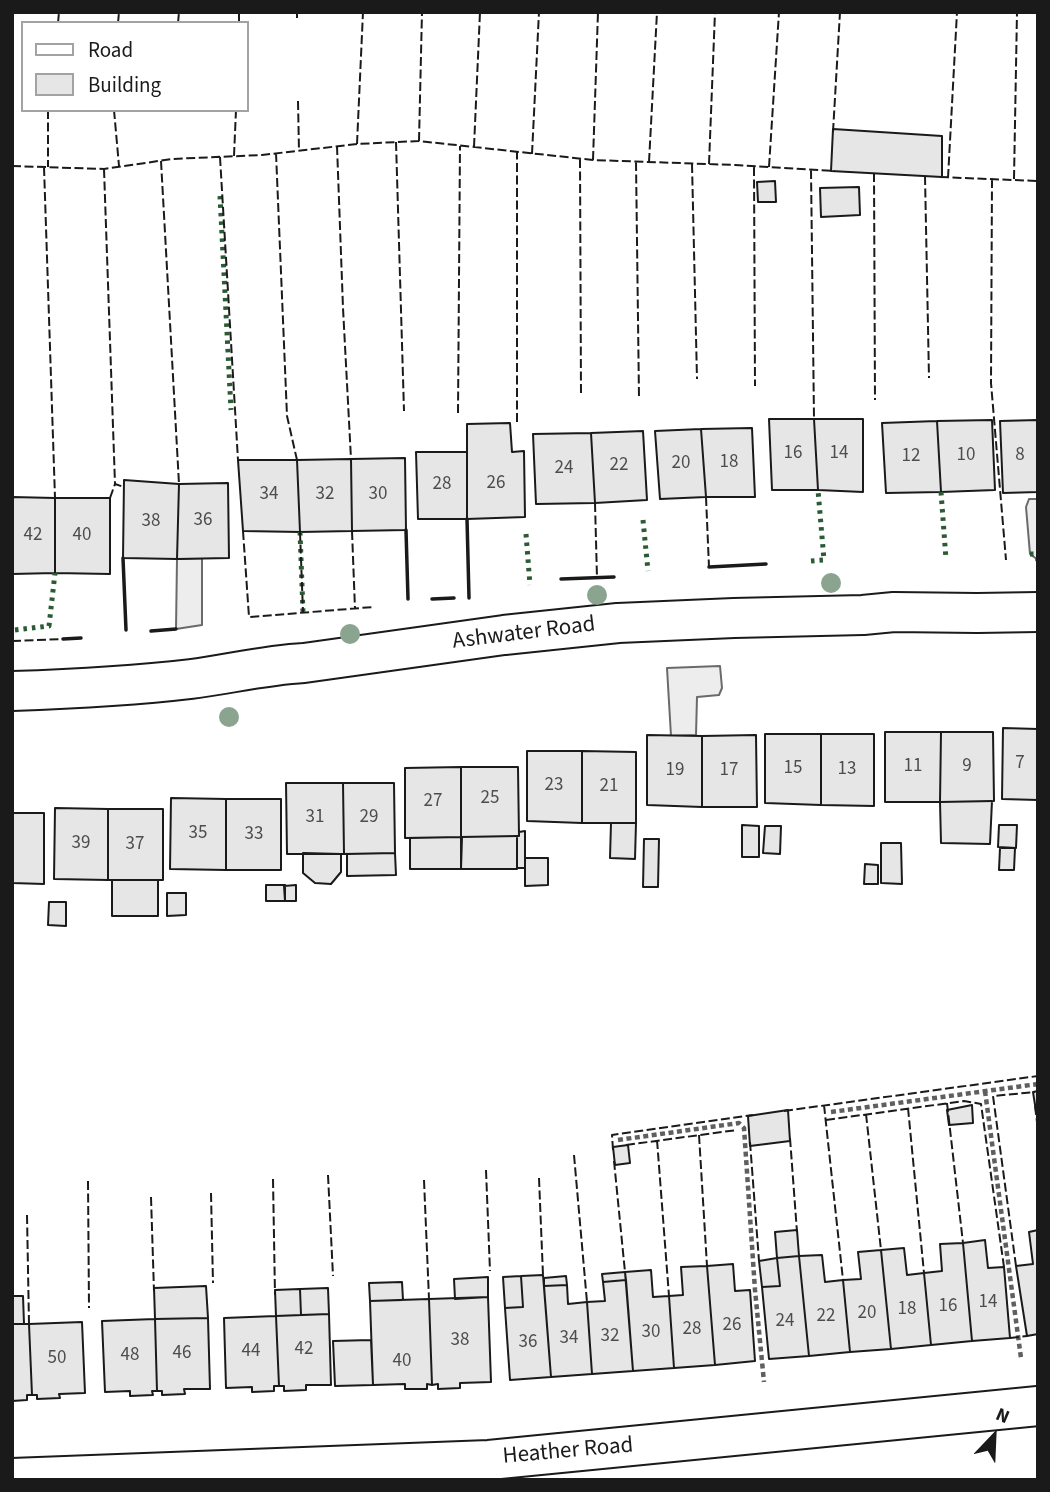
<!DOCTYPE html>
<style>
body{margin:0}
#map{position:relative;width:1050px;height:1492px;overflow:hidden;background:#fff;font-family:"Source Sans 3",sans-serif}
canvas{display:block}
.frame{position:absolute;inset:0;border:14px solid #1a1a1a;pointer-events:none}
.legend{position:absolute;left:21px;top:21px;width:228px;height:91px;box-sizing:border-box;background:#fff;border:2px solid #a3a3a3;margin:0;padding:9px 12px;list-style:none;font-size:21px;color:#1a1a1a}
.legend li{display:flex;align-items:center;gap:14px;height:35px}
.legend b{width:35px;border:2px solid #a3a3a3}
.north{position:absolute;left:959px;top:1401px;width:70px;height:70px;-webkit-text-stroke:5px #fff;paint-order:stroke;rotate:23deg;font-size:19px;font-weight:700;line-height:28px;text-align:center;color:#1a1a1a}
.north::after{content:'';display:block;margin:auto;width:24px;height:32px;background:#1a1a1a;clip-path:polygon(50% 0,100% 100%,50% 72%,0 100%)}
</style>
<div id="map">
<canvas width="1050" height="1492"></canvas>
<div class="frame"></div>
<ul class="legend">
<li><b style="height:9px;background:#fff"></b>Road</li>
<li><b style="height:19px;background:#e6e6e6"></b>Building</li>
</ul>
<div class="north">N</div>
</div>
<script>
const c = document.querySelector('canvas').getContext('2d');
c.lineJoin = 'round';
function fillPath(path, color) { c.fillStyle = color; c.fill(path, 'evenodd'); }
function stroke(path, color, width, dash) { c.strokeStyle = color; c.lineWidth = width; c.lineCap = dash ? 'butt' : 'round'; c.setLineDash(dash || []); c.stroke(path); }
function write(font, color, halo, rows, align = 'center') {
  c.font = font + ' "Source Sans 3",sans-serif'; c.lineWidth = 5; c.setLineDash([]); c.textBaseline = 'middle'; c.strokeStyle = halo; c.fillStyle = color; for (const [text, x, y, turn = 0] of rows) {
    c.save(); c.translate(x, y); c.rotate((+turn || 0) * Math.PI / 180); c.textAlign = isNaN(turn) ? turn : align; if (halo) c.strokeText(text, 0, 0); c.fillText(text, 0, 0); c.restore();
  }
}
const built = new Path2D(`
 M1029,499h9v61l-8,-6 -4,-47z
 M202,558v67l-26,4 1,-70z
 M720,666l2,22 -3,7 -22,2 -1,38 -25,1 -4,-68z`);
fillPath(built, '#ededed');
stroke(built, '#6a6a6a', 2);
const building = new Path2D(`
 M833,129l109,7v41l-111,-6z
 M775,181l1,21h-18l-1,-20z
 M859,187l1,28 -39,2 -1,-29z
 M769,419h45l4,71h-46z
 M814,419h49v73l-45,-2z
 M992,420l3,70 -54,2 -4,-71z
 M1038,420v72l-35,1 -3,-72z
 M937,421l4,71 -55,1 -4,-70z
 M510,423l2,29 12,-1 1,66 -58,2v-95z
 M752,428l3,69h-49l-5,-68z
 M701,429l5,68 -46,2 -5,-68z
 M643,431l4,69 -52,3 -4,-70z
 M591,433l4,70 -59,1 -3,-70z
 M416,452h51v67h-49z
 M405,458l1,72 -54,1 -1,-72z
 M351,459l1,72 -52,1 -3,-72z
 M238,460h59l3,72 -57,-1z
 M124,480l55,4 -2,75 -54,-1z
 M228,483l1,75 -52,1 2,-75z
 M12,497l43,1v75l-43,1z
 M55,498h55v76l-55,-1z
 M1003,728l35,1v71l-36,-1z
 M885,732h56l-1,70h-55z
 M941,732h52l1,69 -54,1z
 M765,734h56v71l-56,-2z
 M821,734h53v72l-53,-1z
 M647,735l55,1v71l-55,-2z
 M756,735l1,72h-55v-71z
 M527,751h55v72l-55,-2z
 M582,751l54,1v71h-54z
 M461,767v70l-56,1v-70z
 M461,767h57l1,69 -58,1z
 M286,783h57l1,71h-57z
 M343,783h51l1,70 -51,1z
 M171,798l55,1v71l-56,-1z
 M226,799h55v71h-55z
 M992,801l-2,43 -49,-1 -1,-41z
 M55,808l53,1v71l-54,-1z
 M108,809h55v71h-55z
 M12,813h32v71l-32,-1z
 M611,823h25l-1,36 -25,-1z
 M742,825l17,1v31h-17z
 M999,825h18l-1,23 -18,-1z
 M765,826h16l-1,28 -17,-1z
 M525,831v37h-8v-32h2v-4z
 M517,836v33h-56v-32z
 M462,837l-1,32h-51v-31z
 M644,839h15l-1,48h-15z
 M881,843h20l1,41 -21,-1z
 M1000,848h15l-1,22h-15z
 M303,853l38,1v18l-10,12 -16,-1 -12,-10z
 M395,853l1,22 -49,1v-22z
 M525,858h23v27l-23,1z
 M865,864l13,1v19h-14z
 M112,880h46v36h-46z
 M266,885h19v16h-19z
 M296,885v16h-11l-1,-15z
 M167,893h19v22l-19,1z
 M49,902h17v24l-18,-1z
 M1038,1091v20h-2l-3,-19z
 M972,1105l1,18 -24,2 -2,-15z
 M788,1110l2,31 -40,5 -2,-30z
 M628,1145l2,18 -15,2 -2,-18z
 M797,1230l2,26 -22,2 -2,-26z
 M1038,1230v104l-11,2 -11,-70 17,-2 -4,-32z
 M985,1240l3,28 16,-1 6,71 -38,3 -9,-98z
 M963,1243l9,98 -41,4 -7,-72 18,-2 -2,-27z
 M904,1248l3,27 17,-2 7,72 -40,4 -10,-99z
 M881,1250l10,99 -41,3 -7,-72 18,-1 -3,-27z
 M822,1255l3,27 18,-2 7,72 -41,4 -10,-100z
 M799,1256l10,100 -40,3 -7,-72 18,-1 -3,-28z
 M777,1258l3,28 -18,1 -3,-26z
 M733,1264l2,27 15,-1 5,71 -40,4 -8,-99z
 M707,1266l8,99 -41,3 -5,-72 14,-1 -2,-28z
 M651,1270l2,27 16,-1 5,72 -41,3 -8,-99z
 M625,1272l1,8 -23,2 -1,-8z
 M543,1275l8,102 -41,3 -5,-72 18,-1 -2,-31z
 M521,1276l2,31 -18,1 -2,-31z
 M566,1276l1,9 -23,1v-8z
 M488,1277v20l-33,2 -1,-20z
 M626,1280l7,91 -41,3 -5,-72 18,-1 -2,-19z
 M402,1282l1,18 -33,1 -1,-18z
 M567,1285l1,19 19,-2 5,72 -41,3 -7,-91z
 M206,1286l2,32 -53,1 -1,-31z
 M328,1288l1,26 -28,1 -1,-26z
 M300,1289l1,26 -25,1 -1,-26z
 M12,1296h11l1,28h-12z
 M488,1297l3,85 -31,1v5l-22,1v-5l-6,1 -3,-86z
 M429,1299l3,86 -5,-1v5h-22v-5l-32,1 -3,-84z
 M329,1314l2,71h-25v5l-22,1v-5h-5l-3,-70z
 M276,1316l3,70h-5v5l-22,1v-5l-26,1 -2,-70z
 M208,1318l2,71h-26l1,5 -23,1v-4h-5l-2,-72z
 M155,1319l2,72h-5l1,4 -23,1v-5l-25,1 -3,-71z
 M82,1322l3,71 -26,1 1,4 -23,1v-4h-5l-3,-71z
 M12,1324h17l3,71h-5v5l-15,1z
 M371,1340l2,45 -38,1 -2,-45z`);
fillPath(building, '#e6e6e6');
stroke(building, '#1a1a1a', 2);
const minor = new Path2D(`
 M12,691c60,-2 120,-5 179,-12 38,-5 75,-14 113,-16l200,-28 114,-12 116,-5 129,-3 31,-3 83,1 61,-1
 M12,1478l477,-18 549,-54`);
stroke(minor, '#1a1a1a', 42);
stroke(new Path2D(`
 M985,1091l36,267
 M831,1112l207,-28
 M618,1140l121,-17 5,5 11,162 9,92`), '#5f5f5f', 4.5, [5, 3.5]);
stroke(minor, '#fff', 38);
stroke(new Path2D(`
 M220,196l11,214
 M941,492l5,67
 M643,520l5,51
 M300,532l3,80
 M526,534l4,51
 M1030,554h8
 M811,561l13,-1 -6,-70
 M15,630l34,-4 6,-53`), '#2b5a34', 5, [3.5, 5]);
stroke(new Path2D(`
 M297,18v-6
 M58,23l1,-11
 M118,23l1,-11
 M178,23l1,-11
 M239,23v-11
 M298,101l1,50
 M48,110v57
 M114,110l5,56
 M833,132l7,-120
 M419,141l3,-129
 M396,142l8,269
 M357,144l6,-132
 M337,146l6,162 8,151
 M474,147l6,-135
 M276,153l11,263 10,44
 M532,154l7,-142
 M234,156l2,-46
 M220,157l18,303
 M580,159l1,237
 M593,160l5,-148
 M161,161l18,323
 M636,162l3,236
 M649,162l8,-150
 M692,164l5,215
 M709,164l6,-152
 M12,166l92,3 68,-10 90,-4 95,-11 62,-3 174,19 142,5 100,6
 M44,167l11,331
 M754,167l1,219
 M769,167l10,-155
 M104,169l11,315
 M811,170l3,249
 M874,173l1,227
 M925,176l4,202
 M940,177l98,4
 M948,178l9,-166
 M992,179l-1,204 15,177
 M1014,179l3,-167
 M458,413l2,-267
 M517,422v-270
 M706,497l3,70
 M110,498l5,-14 9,3
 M595,503l2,75
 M243,531l6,86 124,-10
 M352,531l3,78
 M300,532l3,80
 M12,641l51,-2
 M947,1103l16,140
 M824,1105l19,175
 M1035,1106l3,24
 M908,1108l16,165
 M784,1111l254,-35
 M866,1114l15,136
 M826,1120l138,-19 17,3 23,163
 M699,1135l8,131
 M790,1138l7,94
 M657,1140l12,156
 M750,1142l9,119
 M626,1145l111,-15
 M613,1150l-1,-15 141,-20
 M574,1155l13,147
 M614,1161l11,111
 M486,1170l4,101
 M328,1175l5,101
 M539,1178l4,97
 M273,1179l2,116
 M424,1180l5,119
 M88,1181l1,127
 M211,1193l2,90
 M151,1197l3,94
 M27,1215l2,109
 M1016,1266l-23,-170 42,-4
 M1010,1338l17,-2`), '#1a1a1a', 2, [9, 3.5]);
stroke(new Path2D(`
 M467,519l2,79
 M406,530l2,69
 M123,558l3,72
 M1037,560h1
 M709,567l57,-3
 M561,579l53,-2
 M432,599l22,-1
 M151,631l25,-2
 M63,639l18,-1`), '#1a1a1a', 3.5);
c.fillStyle = '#8aa48f';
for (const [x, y] of [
 [831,583],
 [597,595],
 [350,634],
 [229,717]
]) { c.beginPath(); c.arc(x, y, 10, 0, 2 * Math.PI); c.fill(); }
write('19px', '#4d4d4d', null, [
 ["16",793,454],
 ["14",839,454],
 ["10",966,456],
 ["8",1020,456],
 ["12",911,457],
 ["18",729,463],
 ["20",681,464],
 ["22",619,466],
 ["24",564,469],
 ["26",496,484],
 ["28",442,485],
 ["34",269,495],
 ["32",325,495],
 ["30",378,495],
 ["36",203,521],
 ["38",151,522],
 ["42",33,536],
 ["40",82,536],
 ["7",1020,764],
 ["11",913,767],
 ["9",967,767],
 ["15",793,769],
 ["13",847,770],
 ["19",675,771],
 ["17",729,771],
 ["23",554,786],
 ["21",609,787],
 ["25",490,799],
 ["27",433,802],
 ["31",315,818],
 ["29",369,818],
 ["35",198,834],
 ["33",254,835],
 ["39",81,844],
 ["37",135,845],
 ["14",988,1303],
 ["16",948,1307],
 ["18",907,1310],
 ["20",867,1314],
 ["22",826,1317],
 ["24",785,1322],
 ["26",732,1326],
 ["28",692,1330],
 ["30",651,1333],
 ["32",610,1337],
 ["34",569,1339],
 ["38",460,1341],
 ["36",528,1343],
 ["42",304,1350],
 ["44",251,1352],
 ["46",182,1354],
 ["48",130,1356],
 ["50",57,1359],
 ["40",402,1362]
]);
write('23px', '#1a1a1a', '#fff', [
 ["Ashwater Road",524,634,-7],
 ["Heather Road",568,1452,-5]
]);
</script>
